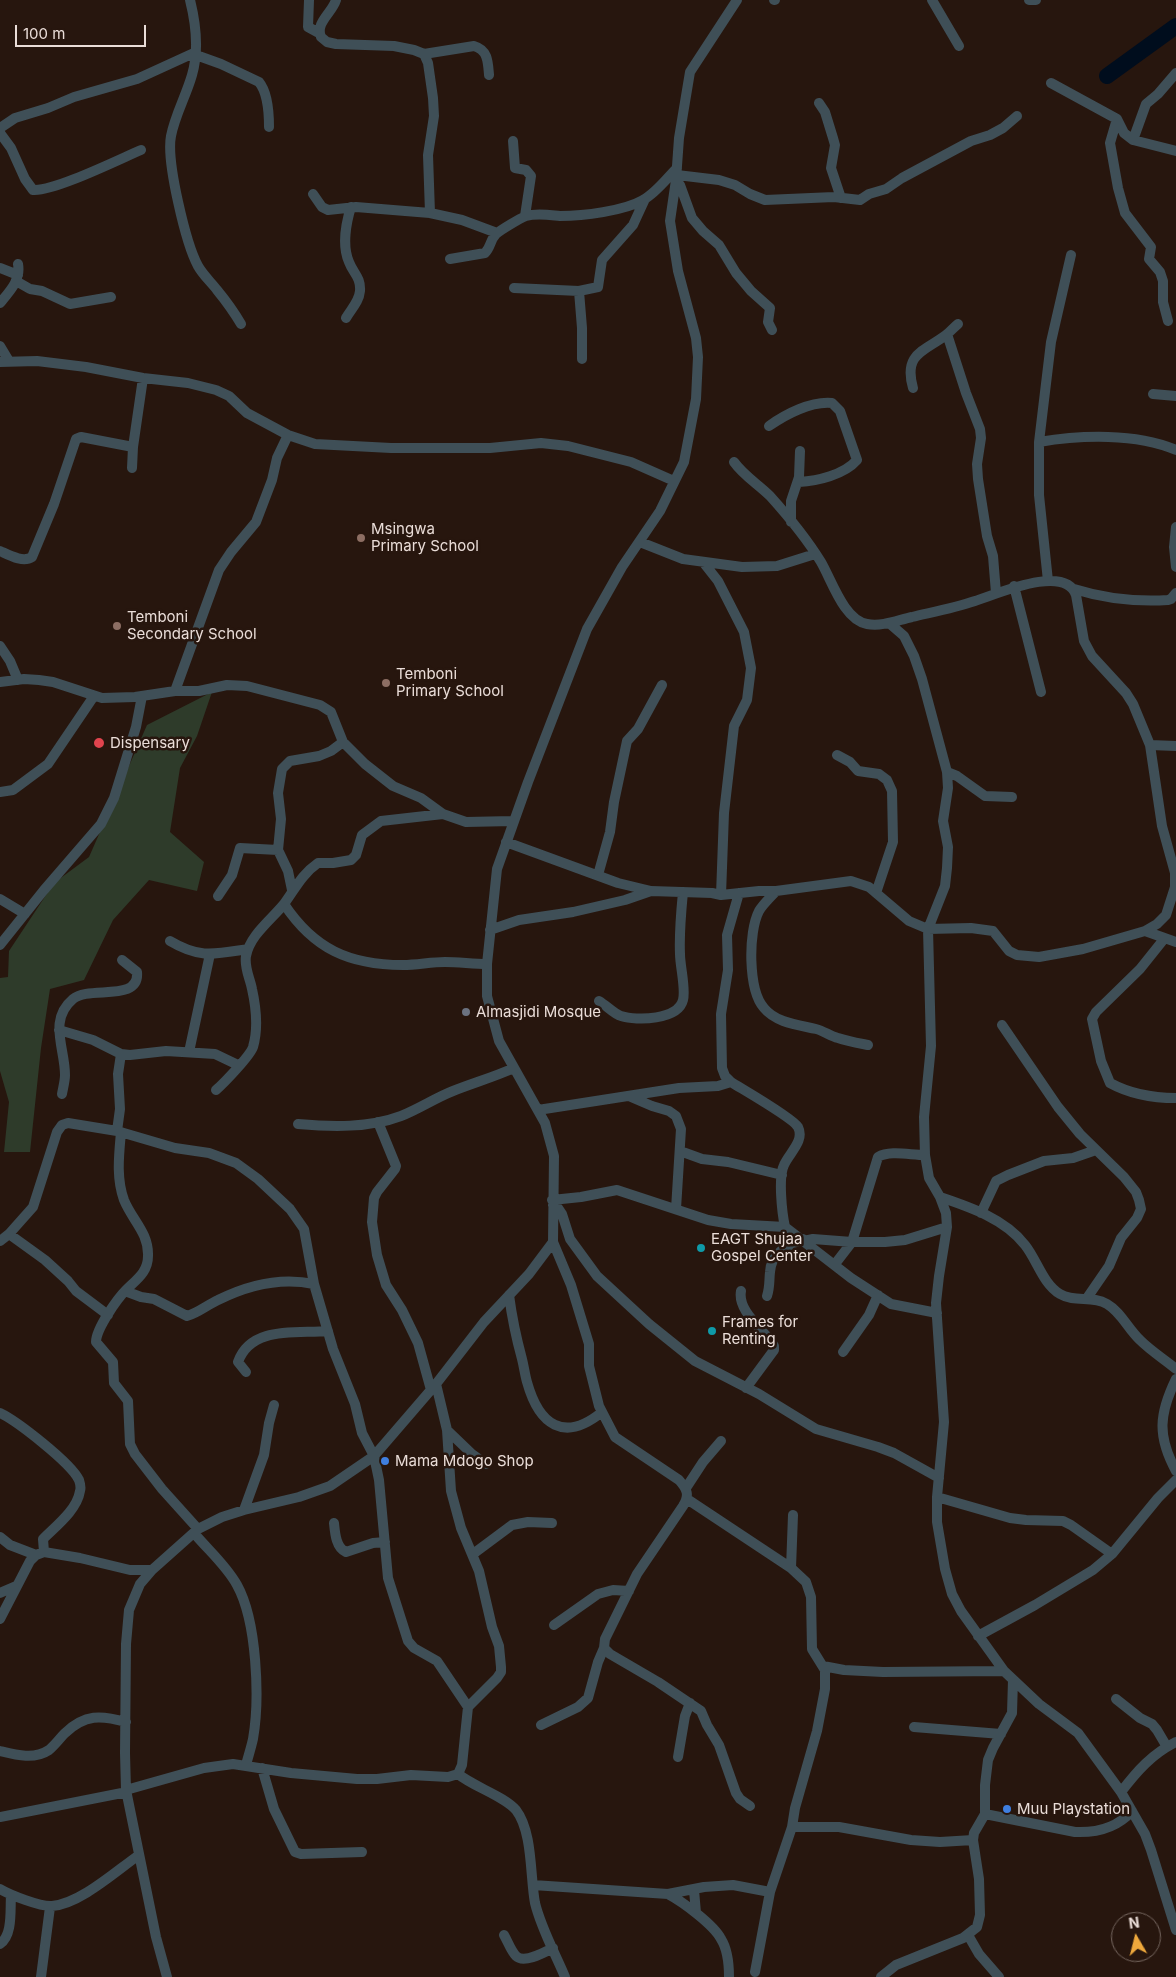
<!DOCTYPE html>
<style>
body{margin:0}
#map{position:relative;width:1176px;height:1977px;overflow:hidden;background:#27160e;font-family:Inter,sans-serif}
canvas{display:block}
.north{position:absolute;left:1111px;top:1912px;width:50px;height:50px;box-sizing:border-box;background:#27160e;border:1px solid #75665f;border-radius:50%;rotate:352deg;font-size:14px;font-weight:700;line-height:20px;text-align:center;color:#eaddd8}
.north::after{content:'';display:block;margin:auto;width:18px;height:22px;background:#eea83c;clip-path:polygon(50% 0,100% 100%,50% 72%,0 100%)}
.scale{position:absolute;left:15px;top:25px;width:131px;height:22px;box-sizing:border-box;border:2px solid #eaddd8;border-top:0;padding-left:6px;font-size:15px;line-height:18px;white-space:nowrap;color:#eaddd8;-webkit-text-stroke:4px #27160e;paint-order:stroke}
</style>
<div id="map">
<canvas width="1176" height="1977"></canvas>
<div class="north">N</div>
<div class="scale">100 m</div>
</div>
<script>
const c = document.querySelector('canvas').getContext('2d');
c.lineJoin = 'round';
function fillPath(path, color) { c.fillStyle = color; c.fill(path, 'evenodd'); }
function stroke(path, color, width, dash) { c.strokeStyle = color; c.lineWidth = width; c.lineCap = dash ? 'butt' : 'round'; c.setLineDash(dash || []); c.stroke(path); }
function write(font, color, halo, rows, align = 'center') {
  c.font = font + ' Inter,sans-serif'; c.lineWidth = 5; c.setLineDash([]); c.textBaseline = 'middle'; c.strokeStyle = halo; c.fillStyle = color; for (const [text, x, y, turn = 0] of rows) {
    c.save(); c.translate(x, y); c.rotate((+turn || 0) * Math.PI / 180); c.textAlign = isNaN(turn) ? turn : align; if (halo) c.strokeText(text, 0, 0); c.fillText(text, 0, 0); c.restore();
  }
}
fillPath(new Path2D(`
 M212,692l-15,44 -17,32 -10,64 34,30 -7,29 -48,-11 -36,40 -29,60 -34,9 -9,59 -11,104h-26l5,-50 -9,-31v-93l8,-1 1,-26 45,-68 35,-26 58,-132z`), '#2e3b2a');
stroke(new Path2D(`
 M1107,76l69,-50`), '#000d1d', 16);
stroke(new Path2D(`
 M190,0c6,24 9,51 2,75 -6,21 -17,40 -21,61 -5,25 15,108 27,130 5,9 13,16 19,24 9,11 17,22 24,34
 M309,0l-1,27 11,6
 M336,0c-4,13 -21,23 -15,37l6,5 9,2 58,2 20,4 10,4 4,9 5,35 1,18 -6,39 2,58
 M774,0h1
 M932,0l27,46
 M1029,0h7
 M424,54l50,-8c14,4 14,16 15,29
 M196,55l25,9 38,18c9,11 10,31 10,45
 M1051,83l66,36 7,14 9,7 43,11
 M819,103l6,9 8,26 2,7 -4,23 10,30
 M1117,119l-7,24 8,45 7,25 26,34 -2,12 11,13 3,9v21l5,19
 M0,128l15,-10 33,-10 26,-11 63,-18 59,-27
 M0,133l11,15 14,31 8,11c20,2 87,-31 108,-40
 M1133,140l13,-36 12,-10 18,-21
 M513,141l2,27 11,2 5,6 -6,40
 M677,175l42,5 16,5 15,9 15,6 69,-3 26,3 9,-6 17,-5 16,-11 69,-37 19,-6 13,-7 14,-12
 M676,180l4,5 12,33 11,13 16,14 17,28 15,18 19,17 -2,14 4,8
 M313,194l9,13 6,3 28,-3 74,6 32,7 35,13
 M450,259l35,-6c6,-6 5,-13 11,-19 6,-5 23,-15 30,-18 11,-3 23,-1 34,0 23,0 64,-5 83,-16 13,-7 24,-22 34,-32
 M0,268l18,7
 M16,281l14,8 12,2 28,13 41,-7
 M514,288l65,3 19,-4 4,-27 31,-35 12,-26
 M579,291l3,37v31
 M0,303c10,-12 21,-23 18,-39
 M346,318c5,-9 13,-16 14,-27 1,-14 -7,-18 -11,-29 -7,-16 -3,-39 2,-55
 M947,334l19,59 14,36 1,9 -4,26 1,15 9,57 6,20 3,37
 M0,346l9,15
 M0,362l37,-1 49,6 57,11 45,5 28,7 13,6 18,17 41,22 27,9 76,4h99l51,-5 27,3 63,16 43,19
 M913,388c-10,-35 12,-37 33,-53 4,-3 8,-8 12,-11
 M1153,394l23,2
 M769,426c17,-12 42,-25 63,-23l8,8 17,49c-13,15 -40,21 -58,22
 M1039,442c42,-7 97,-9 137,8
 M132,468l1,-21 10,-69
 M791,522v-21l8,-24 1,-26
 M1176,527l-2,20 2,20
 M640,542l43,17 59,8 35,-1 38,-12
 M0,551c9,4 23,12 32,6l22,-53 22,-65 5,-2 52,10
 M703,562l15,19 26,51 7,36 -4,32 -13,26 -10,87 -3,82
 M1048,581l-9,-86v-53l12,-100 20,-87
 M1014,586l27,106
 M1074,589c32,10 61,13 94,11l3,-1 5,-6
 M889,623l15,13 10,20 8,23 25,93 1,16 -5,33 5,26 -1,21 -2,18 -17,43 3,117 -7,71 1,38 4,23 11,19 6,16 1,14 -8,49 -3,27 8,119 -7,75v25l8,47 7,25 9,17 43,60 35,33 39,29 43,59 24,42 6,16 25,80
 M0,646l10,15 8,19
 M0,682l24,-3 15,1 14,2 49,16 33,-1 40,-6h24l28,-6 20,1 73,19 11,7 12,30 22,22 28,22 28,12 22,16 23,8 47,-1
 M175,691l44,-121 12,-18 25,-30 16,-42 5,-22 11,-23
 M1150,745l26,1
 M837,755l13,7 8,9 21,3 8,6 5,11 1,51 -17,51
 M947,772l10,4 28,20 27,1
 M0,792l13,-2 35,-26 46,-68
 M506,842l112,41 33,8 61,2 9,2 38,-4h17l75,-10 18,6 40,34 19,8 43,-1 22,3 16,20 8,4 22,2 44,-8 62,-18 12,-7 9,-9 9,-28v-14l-13,-47 -12,-81 -17,-41 -7,-11 -34,-37 -8,-15 -8,-46c-11,-32 -81,0 -101,6 -21,7 -42,11 -63,16 -14,3 -30,10 -45,7 -23,-4 -35,-43 -46,-62 -14,-23 -33,-46 -51,-66 -12,-12 -26,-20 -36,-34
 M598,875l12,-43 4,-30 13,-61 11,-12 24,-44
 M292,890l-4,-19 -10,-21 3,-31 -3,-26 4,-24 8,-8 29,-5 12,-5 12,-9
 M776,891c-5,6 -13,13 -17,20 -11,21 -11,79 5,97 12,15 35,17 52,21 8,2 14,7 22,9 9,3 20,5 30,7
 M739,893l-12,42 1,35 -7,44 1,54 3,8 6,6c11,7 62,36 67,45 7,14 -9,26 -14,38 -6,12 -2,48 1,62l66,51 40,26 46,9
 M218,896l14,-21 8,-27 38,2
 M0,899l25,15
 M284,904c30,45 65,61 119,61 14,0 28,-3 42,-3 14,0 28,2 42,2
 M490,930l29,-10 54,-8 52,-12 26,-9
 M1145,931l31,11
 M1164,939l-24,30 -44,43 -4,7 9,42 9,22c20,11 43,15 66,15
 M170,941c30,18 45,13 78,8
 M0,945l44,-55 57,-66 13,-26 22,-71 6,-31
 M599,1001c7,4 15,13 22,15 16,5 57,4 62,-16 3,-11 -3,-34 -3,-46 -1,-21 1,-41 3,-62
 M1002,1025l56,82 22,27 44,43 12,15 3,8 2,9 -4,9 -16,20 -12,28 -22,32
 M59,1030l34,10 28,14 9,1 36,-4 49,3 23,11
 M189,1052l21,-98
 M216,1090c8,-7 34,-34 37,-43 5,-17 3,-40 -1,-58 -2,-11 -8,-21 -6,-33 4,-21 25,-36 38,-52 11,-15 18,-30 34,-41h15l18,-3 5,-5 6,-20 19,-14 62,-7
 M62,1094c1,-6 3,-13 3,-19 0,-27 -17,-55 8,-76 16,-14 67,4 64,-27l-15,-12
 M631,1097l21,9 17,5 7,5 5,13 -5,80
 M538,1110l141,-22 39,-2 13,-4
 M378,1122l18,44 -1,3 -18,23 -3,6 -2,24 5,33 9,30 16,25 16,33 13,47
 M298,1124c34,3 71,4 103,-8 18,-7 34,-18 52,-25 20,-8 41,-14 61,-23
 M117,1131l3,-22 -2,-35 3,-20
 M121,1132c-2,23 -5,46 3,68 8,20 25,33 24,56 0,16 -11,23 -22,34 -9,9 -30,39 -30,52l17,20 1,21 14,18 2,43 5,10 27,35 36,40
 M680,1151l22,8 26,3 54,13
 M940,1197c30,10 65,22 85,48 12,15 18,39 35,49 15,9 32,1 47,10 14,8 21,25 33,36 11,11 24,19 36,29
 M552,1200l29,-3 36,-7 91,30 23,4 54,3
 M553,1205l5,3 4,6 8,25 27,37 52,48 46,37 64,33 57,35 62,18 16,6 45,25
 M981,1213l15,-32 12,-6 36,-14 29,-3 23,-8
 M9,1234l36,26 23,21 8,10 32,24
 M0,1241l9,-7 24,-27 24,-75 5,-7 6,-2 49,8 58,17 34,5 27,10 22,16 32,30 14,20 10,55 19,65 22,55 7,29 12,23 5,24 9,98 20,63 6,7 23,13 31,46
 M804,1241l9,-2 39,3h33l20,-2 42,-13
 M553,1242l18,43 18,59v22l10,40 16,31 64,43c8,9 11,15 4,26l-46,68 -32,65 -1,9 6,6 48,28 43,29 6,14 12,20 17,48 4,6 10,7
 M835,1264l17,-22 26,-85c12,-7 32,-2 47,-2
 M125,1291l16,6 13,2 33,17c11,-3 20,-11 31,-16 30,-15 63,-23 96,-16
 M741,1291c-4,21 25,40 33,55v4l-28,38
 M509,1295c3,23 7,42 13,64 2,8 3,16 5,23 12,43 37,61 75,30
 M767,1296c3,-9 2,-15 3,-24 1,-19 18,-27 33,-33
 M843,1352l26,-37 9,-20
 M246,1372l-8,-10c13,-37 60,-28 90,-31
 M1176,1379c-17,35 -19,57 0,92
 M0,1413c17,8 71,50 79,67 1,3 2,8 1,11 -3,19 -24,35 -37,48l1,13
 M447,1430l25,24 14,10
 M686,1488l17,-26 18,-21
 M937,1497l73,21 16,2 37,1 8,4 41,29
 M687,1499l104,69 15,14 5,15 1,52 13,21v19l-8,42 -22,77 -3,19 -22,65 -15,80
 M244,1510l20,-55 5,-32 5,-18
 M334,1523c1,10 2,25 12,29l27,-9 12,-1
 M194,1533c14,17 32,32 43,52 20,36 23,114 16,154 -2,9 -5,18 -7,26
 M0,1537l10,8 26,10
 M473,1554l39,-29 16,-3 24,1
 M791,1568l2,-53
 M0,1593l16,-7
 M0,1619l30,-58 6,-6 8,-3 36,6 50,12h22
 M554,1625l44,-31 15,-4 16,1
 M978,1636l57,-31 58,-35 19,-16 46,-56 18,-18
 M823,1666l21,4 39,2 121,-1
 M1116,1699l24,19 12,6 5,6 10,17
 M541,1725l37,-18 10,-9 10,-36 6,-14
 M914,1727l87,7
 M0,1751c16,4 34,9 49,-1 6,-5 11,-12 16,-17 20,-19 36,-18 61,-11
 M678,1757l7,-41 5,-13
 M262,1768l12,41 21,43 6,2 61,-2
 M458,1774c16,13 46,22 58,36 17,22 14,67 19,93 6,25 20,50 30,74
 M126,1790l78,-22 29,-4 58,9 66,6h20l34,-4 37,2 10,-3 4,-9 6,-58 29,-29 4,-6v-5l-2,-21 -7,-19 -13,-56 -18,-43 -10,-37 -4,-61 -11,-46
 M1121,1792c16,-21 31,-38 55,-50
 M985,1814l90,18c22,1 42,-4 57,-21
 M0,1817l127,-25
 M792,1827h47l72,13 29,2 33,-2
 M533,1885l135,9 36,-7 29,-2 37,7
 M0,1889c10,6 41,18 52,17 28,-2 64,-35 87,-51
 M694,1890l2,23
 M668,1894c15,8 46,31 53,45 7,11 8,26 8,38
 M504,1935c4,7 7,16 12,21 8,8 29,-4 37,-8
 M968,1935l11,19 20,23
 M0,1944c13,-9 10,-34 11,-49
 M41,1977l9,-70
 M167,1977l-11,-40 -30,-147 -1,-37 1,-109 3,-34 11,-26 12,-14 46,-41 24,-12 22,-7 55,-13 31,-11 44,-30 62,-72 48,-62 45,-48 24,-32 1,-86 -9,-33 -46,-82 -12,-45v-32l10,-95 31,-87 59,-153 35,-62 38,-56 24,-49 12,-63 2,-42 -2,-19 -18,-67 -8,-50 6,-41 3,-42 11,-66 47,-72
 M881,1977l15,-12 67,-27 14,-11 3,-12 -1,-36 -6,-39 1,-7 11,-19v-29l3,-25 5,-12 19,-35 1,-33`), '#3f4f57', 10);
for (const [x, y, r, color] of [
 [361,538,5,"#8d6e63"],
 [117,626,5,"#8d6e63"],
 [386,683,5,"#8d6e63"],
 [99,743,6,"#e0444e"],
 [466,1012,5,"#6b7280"],
 [701,1248,5,"#0f9aa8"],
 [712,1331,5,"#0f9aa8"],
 [385,1461,5,"#3f7fe0"],
 [1007,1809,5,"#3f7fe0"]
]) { const dot = new Path2D(); dot.arc(x, y, r, 0, 2 * Math.PI); c.fillStyle = color; c.fill(dot); stroke(dot, '#27160e', 2); }
write('15px', '#eaddd8', '#27160e', [
 ["Msingwa",371,529],
 ["Primary School",371,546],
 ["Temboni",127,617],
 ["Secondary School",127,634],
 ["Temboni",396,674],
 ["Primary School",396,691],
 ["Dispensary",110,743],
 ["Almasjidi Mosque",476,1012],
 ["EAGT Shujaa",711,1239],
 ["Gospel Center",711,1256],
 ["Frames for",722,1322],
 ["Renting",722,1339],
 ["Mama Mdogo Shop",395,1461],
 ["Muu Playstation",1017,1809]
], 'left');
</script>
